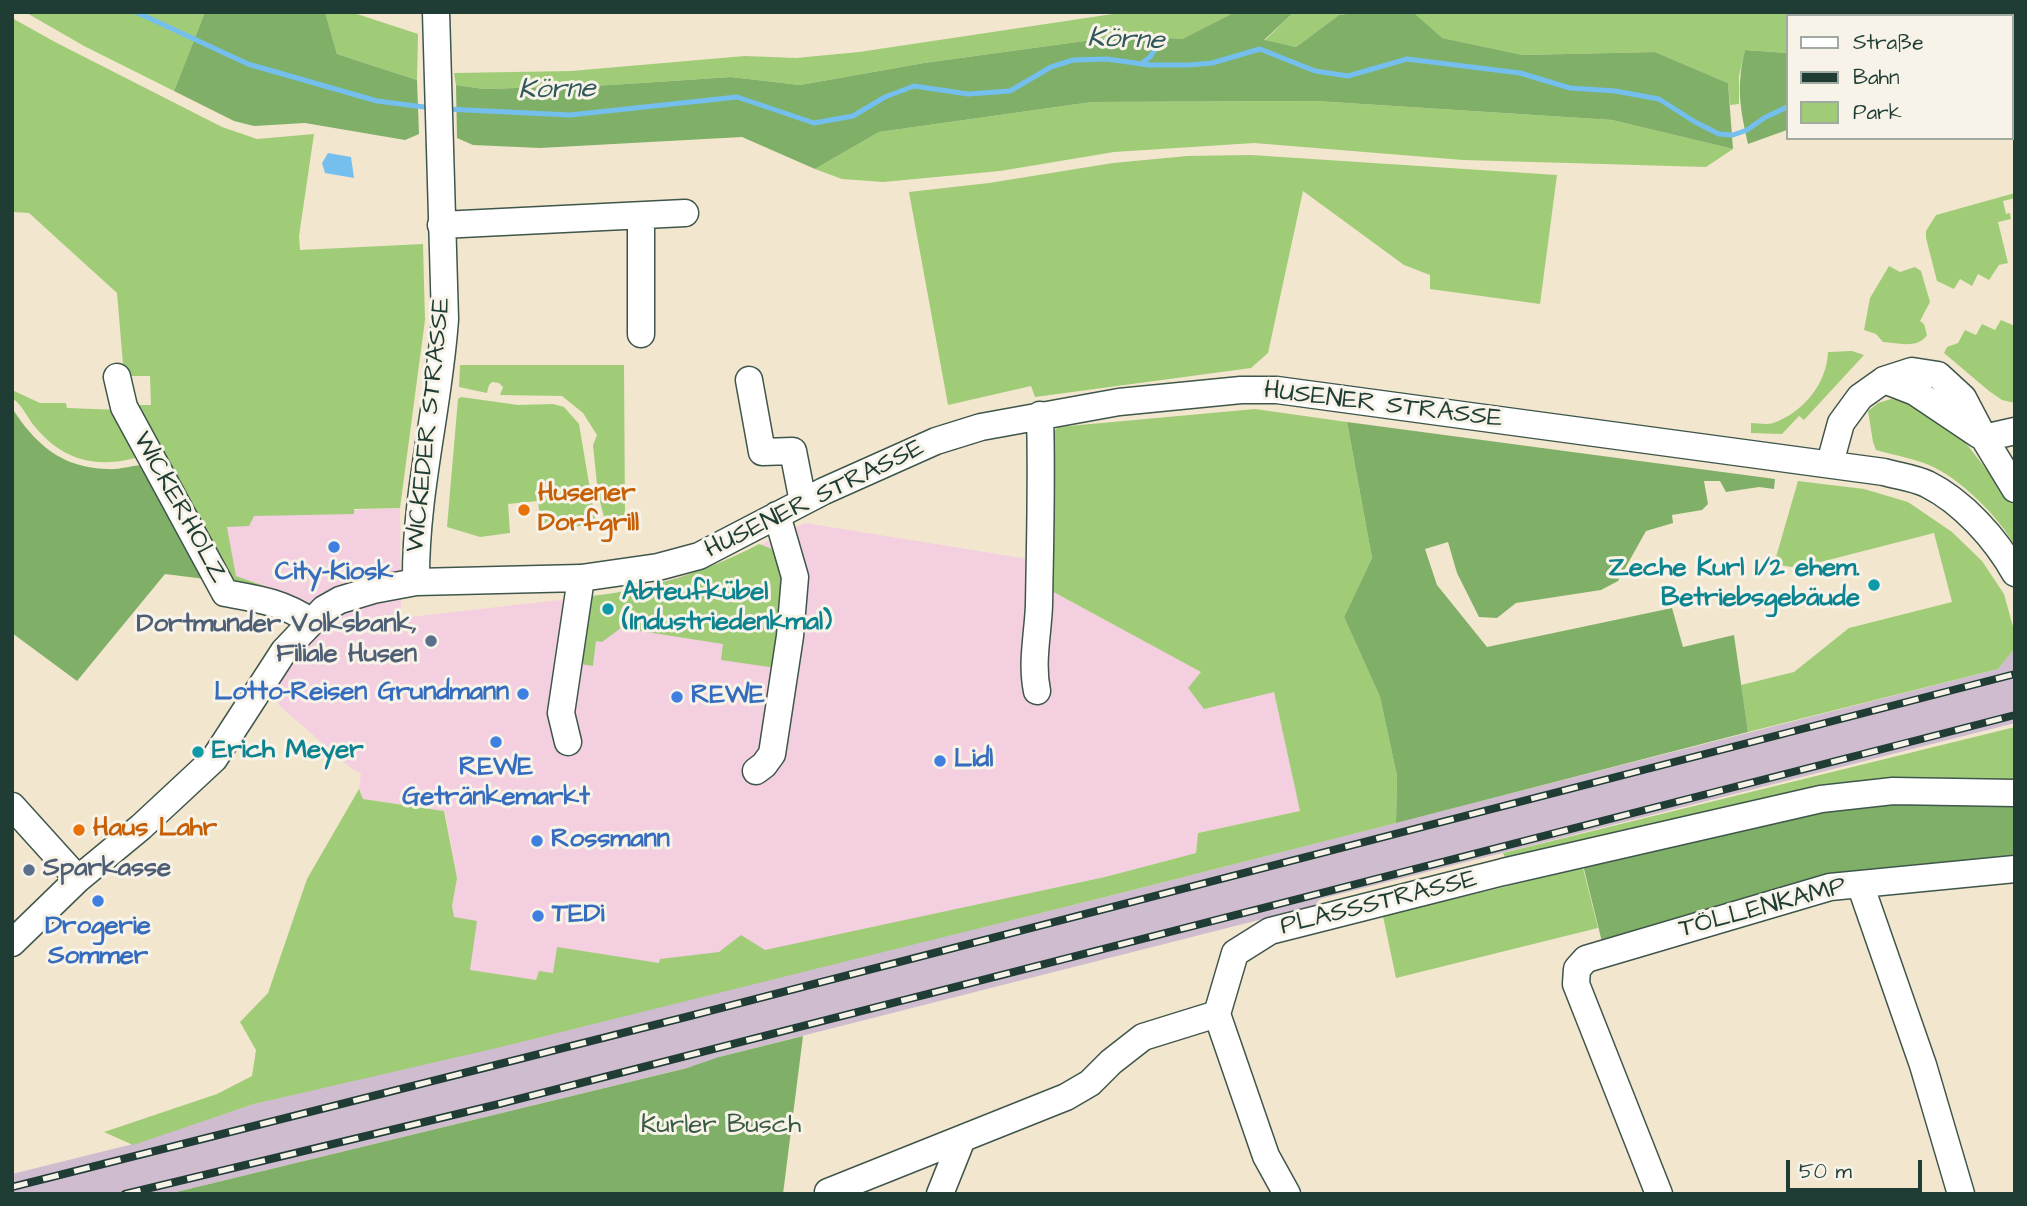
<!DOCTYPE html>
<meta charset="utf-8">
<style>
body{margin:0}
#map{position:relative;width:2027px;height:1206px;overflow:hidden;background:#f2e6ce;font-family:"Architects Daughter",sans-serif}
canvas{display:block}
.frame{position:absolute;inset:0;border:14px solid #1f3d34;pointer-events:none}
.legend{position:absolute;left:1786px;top:14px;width:228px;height:126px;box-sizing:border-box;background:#f7f3e8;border:2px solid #a1aaa0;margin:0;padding:9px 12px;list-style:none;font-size:21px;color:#1f3d34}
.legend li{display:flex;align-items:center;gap:14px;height:35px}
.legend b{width:35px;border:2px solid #a1aaa0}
.scale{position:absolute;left:1786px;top:1160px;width:136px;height:32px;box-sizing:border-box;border:4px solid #1f3d34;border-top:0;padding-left:9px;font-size:21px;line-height:24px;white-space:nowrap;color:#1f3d34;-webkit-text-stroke:5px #f7f3e8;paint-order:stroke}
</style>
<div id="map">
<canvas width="2027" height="1206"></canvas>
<div class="frame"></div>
<ul class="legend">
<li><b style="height:9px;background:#fff"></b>Straße</li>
<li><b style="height:9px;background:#1f3d34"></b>Bahn</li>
<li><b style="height:19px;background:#a0cc78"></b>Park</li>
</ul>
<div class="scale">50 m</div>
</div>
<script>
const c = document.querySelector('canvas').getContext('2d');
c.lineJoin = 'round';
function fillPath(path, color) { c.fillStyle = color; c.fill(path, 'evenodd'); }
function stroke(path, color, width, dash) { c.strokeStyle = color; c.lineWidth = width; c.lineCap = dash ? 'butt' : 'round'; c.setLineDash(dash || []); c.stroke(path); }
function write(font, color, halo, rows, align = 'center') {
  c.font = font + ' "Architects Daughter",sans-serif'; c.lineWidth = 6; c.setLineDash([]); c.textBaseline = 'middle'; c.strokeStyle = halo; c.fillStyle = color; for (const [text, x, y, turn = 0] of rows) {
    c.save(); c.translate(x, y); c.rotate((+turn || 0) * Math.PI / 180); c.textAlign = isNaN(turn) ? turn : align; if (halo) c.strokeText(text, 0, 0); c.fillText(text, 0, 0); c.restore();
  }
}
fillPath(new Path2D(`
 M400,508l1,110 221,-25 99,-29 84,-41 223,36 20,30 153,83 73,20 26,119 -102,22 -2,20 -91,24 -340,74 -300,70 -13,-115 5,-28 -12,-67 -82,-12 -4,-10 2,-15 -9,-5 -72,-63 -16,-20 36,-51 -28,-35 1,-11 -37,-13 -11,-60z`), '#f3cfe0');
fillPath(new Path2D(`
 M2014,649l1,74 -695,176 -6,7 -595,151 -12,6 -539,131h-156v-20l121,-30 121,-40 855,-208 889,-227z`), '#cfbdcf');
fillPath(new Path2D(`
 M25,12h180l-31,79 -90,-45z
 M325,12h26l67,22 -1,46 -80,-26z
 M1126,12h109l-53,27 -54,-4 -204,28 -124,22 -69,-8 -120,8 -127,4 -28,-4 -2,-12 117,-2 174,-15 51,2 63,-6z
 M1294,12h66l-21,3 -43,32 -32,-6z
 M1413,12l324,2 1,-2h207l-11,4h-147v37l-42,-3 -6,26v28l-9,1 -2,-22 -73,-31 -132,3 -82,-17z
 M12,18l43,24 167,85 35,12 57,-5 -15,102 1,14 123,-6 2,76 -25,188 -46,1v5l-100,2 -5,10 -22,1 9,49 37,13 -1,11 -43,-8 -100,-187h22l-1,-29h-26l-7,-83 -88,-80 -17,-1z
 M1316,101l296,19 121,29 -27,18 -243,-7 -209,-17 -140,9 -114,19 -117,11 -41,-3 -27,-10 64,-37 213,-30z
 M1251,155l306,20 -17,129 -110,-15v-14l-26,-10 -101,-74 -35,162 -17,15 -216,29 -4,-11 -83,19 -39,-213 80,-9 124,-20 74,-7z
 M2015,193v5l-12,3 3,13 4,-1 1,6 -13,3 10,41 -9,2 -10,15 -11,-6 -6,12 -12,-7 -6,10 -17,-8 -11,-43v-7l10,-16z
 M1889,266l11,6 15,-5 6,4 9,31 -10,19 4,3 3,11c-9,14 -29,8 -44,7l-7,-8 -12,-4 6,-32z
 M2001,320l14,6v77l-13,-3 -13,-9 -45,-38 3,-6 11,-4 7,-13 11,5 6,-11 13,6z
 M1852,351l12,4 -60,65 -5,-4 -17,18 -31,-1v-10c7,0 16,2 22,0 30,-10 54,-40 55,-71z
 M460,365h164l1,155 -19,4 -8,-30 -5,-49 4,-10 -14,-22 -21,-17 -62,-1 3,-8 -4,-4 -7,-1 -3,3 -2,8 -28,-6z
 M12,390l28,13h26l1,5 54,2 25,45c-43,14 -80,9 -110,-27 -9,-10 -13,-23 -24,-30z
 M461,397l57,8 35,-1 11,3 15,17 17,101 -55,4 -3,-28 -30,3 2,29 -30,4 -33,-10 11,-128z
 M1891,399l15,2 48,27 61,78v40c-16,-29 -55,-68 -86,-81 -17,-7 -36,-10 -53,-15l-3,-8 -5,-31 10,-8z
 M1255,409l92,13 25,136 -28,59 36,80 17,79 -1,47 -287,73 -608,151 -247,57 -121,41 -29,-13 113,-38 35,-18 4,-26 -16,-28 28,-29 39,-114 52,-90 4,10 81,12 13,67 -5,28 2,11 23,4 -7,49 66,10 3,-9 14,2 4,-26 102,16 1,-4 59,-7 22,-17 24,15 340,-73 91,-24 2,-20 102,-22 -26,-119 -70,17 -16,-21 13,-16 -153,-83 -2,-149 12,-13z
 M1798,481l66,8 44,13 44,30 30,29 22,33 11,40v14l-17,21 -250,63 -7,-47 53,-13 55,-44 103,-26 -18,-69 -137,35 -23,-4z
 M759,544l13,5 10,18 -6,101 -55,-8 2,-16 -102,-16 -19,14 -6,-1 -3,25 -12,-2 6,-32 -7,-7 11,-29c58,-6 117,-25 168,-52z
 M2015,727v57l-509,76 -3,-7z
 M1583,868l15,60 -202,50 -13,-62z`), '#a0cc78');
fillPath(new Path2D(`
 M205,12h120l12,42 80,26 2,54 -14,6 -100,-17 -51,3 -20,-5 -60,-30z
 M1235,12h59l-30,28 32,7 43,-32 21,-3h53l29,26 81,17 132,-3 73,31 5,66 -121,-29 -296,-19 -224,1 -213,30 -64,37 -73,-32 -202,11 -67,-3 -16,-7 -1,-53 28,4 127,-4 120,-8 69,8 124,-22 204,-28 54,4z
 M1745,50l42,3v77l-39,14c-8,-36 -12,-57 -3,-94z
 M12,408c23,36 50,60 95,61 11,1 23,-3 34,-4l72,115 -48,-6 -88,107 -65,-48z
 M1347,422l428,57 -1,10 -15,-2 -33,5 -6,-11h-16l4,23 -6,6 -30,5 1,8 -27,8 -28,50 -17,9 -85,13 -19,15 -18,-1 -22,-44 -9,-31 -23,7 12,36 50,62 185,-39 11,39 51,-12 14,97 -352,91 1,-47 -17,-79 -36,-80 28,-59z
 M2015,801v55l-190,20 -223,66 -20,-81 245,-55z
 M803,1036l-20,158h-615l519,-126 32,-11z`), '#80b068');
fillPath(new Path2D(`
 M328,153l23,4 3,21 -29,-5 -3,-10z`), '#74bfed');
stroke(new Path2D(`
 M136,12l112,52 129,37 55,7
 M2011,25l4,-1
 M1141,64l9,-7 6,-9
 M446,109l124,6 167,-18 77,26 39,-7 32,-19 29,-11 54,8 42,-3 41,-24 22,-7 34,-1 42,6h40l23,-2 48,-14 55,22 33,5 59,-17 113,14 50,15 45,3 44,8 36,23 24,12 14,1 14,-5 17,-12 23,-11`), '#74bfed', 5);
const minor = new Path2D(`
 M441,225l244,-12
 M641,334v-118
 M117,377l7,30 101,186c33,6 57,9 85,28
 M749,380l13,72 31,-1 10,51
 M1884,380l31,12 64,43
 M1984,438l31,-7
 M1830,463l11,-40 19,-26 24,-17 28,-9 26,4 25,23 21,40 31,51
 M416,582c-1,-89 23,-174 29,-263l-9,-307
 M1037,691c-6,-29 1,-57 2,-86 1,-63 3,-127 1,-190
 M568,742l-7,-29 20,-135
 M756,771l8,-6 8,-11 18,-118 5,-59 -18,-62
 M12,806l66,73
 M1860,884l63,181 38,129
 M12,943l66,-64 63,-52 73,-68 70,-108 40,-42 16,-9 33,-10 43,-8 165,-4 77,-11 41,-11 125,-65 112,-50 45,-14 138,-25 122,-12h36l607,82c14,4 30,6 43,12 36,18 69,55 88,89
 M1217,1014l18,-61 35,-22 233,-59 318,-73 72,-8 122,2
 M1217,1014l49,142 21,38
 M828,1192l238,-95 24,-14 21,-21 32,-25 74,-23
 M940,1194l22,-55
 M1659,1194l-83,-210 1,-15 9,-10 244,-72 185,-18`);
stroke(minor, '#3f564b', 29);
stroke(minor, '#fff', 26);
const rail = new Path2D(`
 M12,1187l674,-170 1329,-343
 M125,1194l374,-90 1516,-389`);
stroke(rail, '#1f3d34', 8);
stroke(rail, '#f7f3e8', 5, [16]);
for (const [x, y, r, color] of [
 [524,510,7,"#e8710a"],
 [334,547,7,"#3f7fe0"],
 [1874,585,7,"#0f9aa8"],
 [608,609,7,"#0f9aa8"],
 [431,641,7,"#5c6f8a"],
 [523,694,7,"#3f7fe0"],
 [677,697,7,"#3f7fe0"],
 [496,742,7,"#3f7fe0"],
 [198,752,7,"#0f9aa8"],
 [940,761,7,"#3f7fe0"],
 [79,830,7,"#e8710a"],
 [537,841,7,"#3f7fe0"],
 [29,870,7,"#5c6f8a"],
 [98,901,7,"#3f7fe0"],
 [538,916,7,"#3f7fe0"]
]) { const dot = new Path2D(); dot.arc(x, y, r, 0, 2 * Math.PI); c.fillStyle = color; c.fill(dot); stroke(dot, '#f7f3e8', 2.5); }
write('26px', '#1f3d34', '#f7f3e8', [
 ["HUSENER STRASSE",1383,406,7],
 ["WICKEDER STRASSE",430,425,-84],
 ["HUSENER STRASSE",815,500,-26],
 ["WICKERHOLZ",179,508,61],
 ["PLASSSTRASSE",1379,904,-14],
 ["TÖLLENKAMP",1763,909,-15]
]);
write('bold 26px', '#c56008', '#f7f3e8', [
 ["Husener",538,495],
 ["Dorfgrill",538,525],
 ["Haus Lahr",93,830]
], 'left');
write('bold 26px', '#0d838f', '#f7f3e8', [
 ["Zeche Kurl 1/2 ehem.",1860,570,"right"],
 ["Betriebsgebäude",1860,600,"right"],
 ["Abteufkübel",622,594],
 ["(Industriedenkmal)",622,624],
 ["Erich Meyer",212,752]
], 'left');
write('bold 26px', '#366cbe', '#f7f3e8', [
 ["City-Kiosk",334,574,"center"],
 ["Lotto-Reisen Grundmann",509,694,"right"],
 ["REWE",691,697],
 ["Lidl",954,761],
 ["REWE",496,769,"center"],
 ["Getränkemarkt",496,799,"center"],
 ["Rossmann",551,841],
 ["TEDi",552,916],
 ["Drogerie",98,928,"center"],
 ["Sommer",98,958,"center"]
], 'left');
write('bold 26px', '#4e5e75', '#f7f3e8', [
 ["Dortmunder Volksbank,",417,626],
 ["Filiale Husen",417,656],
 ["Sparkasse",43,870,"left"]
], 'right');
write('26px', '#395a42', '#f7f3e8', [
 ["Kurler Busch",721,1127]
]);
write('italic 28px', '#305759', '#f7f3e8', [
 ["Körne",1126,41,2],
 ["Körne",557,91,-1]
]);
</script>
